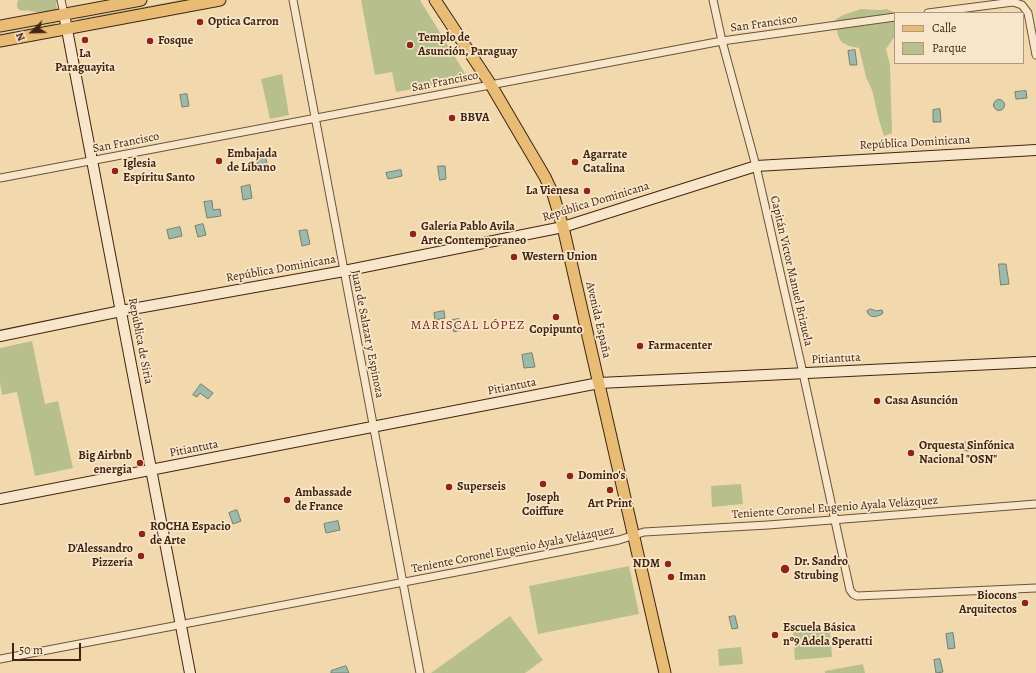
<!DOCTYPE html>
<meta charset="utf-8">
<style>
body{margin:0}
#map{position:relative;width:1036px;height:673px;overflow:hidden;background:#f2d9ad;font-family:Alegreya,serif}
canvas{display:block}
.legend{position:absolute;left:894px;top:12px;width:130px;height:52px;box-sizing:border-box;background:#f7e6ca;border:1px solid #ae9880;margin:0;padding:5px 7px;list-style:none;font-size:12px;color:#412412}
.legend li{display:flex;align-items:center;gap:8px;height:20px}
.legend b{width:20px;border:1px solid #ae9880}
.north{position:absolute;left:12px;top:12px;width:40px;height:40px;-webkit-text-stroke:3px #f7e6ca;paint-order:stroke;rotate:247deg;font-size:11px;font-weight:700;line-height:16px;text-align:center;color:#412412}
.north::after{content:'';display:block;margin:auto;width:14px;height:18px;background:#412412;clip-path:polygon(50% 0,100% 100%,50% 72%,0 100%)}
.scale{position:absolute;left:12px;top:643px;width:69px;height:18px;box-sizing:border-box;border:2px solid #412412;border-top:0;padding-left:5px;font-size:12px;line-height:14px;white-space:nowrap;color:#412412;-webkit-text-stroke:3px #f7e6ca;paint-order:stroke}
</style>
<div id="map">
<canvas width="1036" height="673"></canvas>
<ul class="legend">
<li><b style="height:5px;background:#e9bc76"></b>Calle</li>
<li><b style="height:11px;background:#b7c08d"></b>Parque</li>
</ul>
<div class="north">N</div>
<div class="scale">50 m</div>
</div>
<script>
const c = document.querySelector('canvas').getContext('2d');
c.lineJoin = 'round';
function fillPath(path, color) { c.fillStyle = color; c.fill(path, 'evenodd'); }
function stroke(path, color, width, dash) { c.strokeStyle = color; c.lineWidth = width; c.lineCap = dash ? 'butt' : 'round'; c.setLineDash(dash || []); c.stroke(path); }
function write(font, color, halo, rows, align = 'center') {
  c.font = font + ' Alegreya,serif'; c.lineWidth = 3.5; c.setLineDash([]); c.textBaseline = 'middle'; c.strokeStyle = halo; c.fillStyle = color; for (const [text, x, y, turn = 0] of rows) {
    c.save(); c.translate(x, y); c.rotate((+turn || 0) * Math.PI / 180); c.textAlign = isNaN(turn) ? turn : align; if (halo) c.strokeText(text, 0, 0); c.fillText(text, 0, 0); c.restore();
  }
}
fillPath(new Path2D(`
 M19,0h39l-2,3 1,6c-10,5 -16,4 -26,2 -8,-1 -15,2 -14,-9z
 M180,0h16l-117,22 -1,-2 1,-1z
 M361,0h59l46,75 -3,5 -67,12 -4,-20 -17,3z
 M861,9l19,1 7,-1 8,4v23l-9,13 4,16 2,68 -8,3 -5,-16 -7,-30 -6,-13 -7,-29c-22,-4 -20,-8 -24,-28l8,-5z
 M55,23l2,3 -57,10v-2z
 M282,74l7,41 -19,4 -9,-40z
 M32,341l13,63 13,-3 15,67 -38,8 -18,-84 -15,3 -2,-12v-35z
 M741,484l2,20 -31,3 -1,-21z
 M629,566l10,48 -101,20 -9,-48z
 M510,616l33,44 -18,13h-94z
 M830,630l2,27 -37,3 -2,-28z
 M741,647l2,17 -24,2 -1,-17z
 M863,664l2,9h-40v-2z`), '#b7c08d');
const water = new Path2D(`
 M855,50l2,15h-7l-2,-14z
 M1026,91l1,7 -11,1 -1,-7z
 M187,94l2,12 -7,1 -2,-12z
 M993.5 105a5.5 5.5 0 1 1 11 0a5.5 5.5 0 1 1-11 0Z
 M940,109l1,13h-8v-12z
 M265,154l3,14 -9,3 -3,-15z
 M438,166h7l1,13 -6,1z
 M401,170l1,6 -14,3 -2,-6z
 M250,185l2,13 -9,2 -2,-13z
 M212,201l1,9 7,-1 1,7 -14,2 -3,-16z
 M203,224l3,11 -8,2 -3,-11z
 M180,227l2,9 -13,3 -2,-9z
 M307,230l3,14 -8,2 -3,-15z
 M999,264h7l3,20 -8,1z
 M871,309l5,2 6,-1 1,3 -1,1c-5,3 -13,5 -15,-3z
 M444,311l1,7 -10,2 -1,-7z
 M459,319l1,11 -6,2 -2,-12z
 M532,353l3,14 -11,1 -2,-13z
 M201,384l12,9 -5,6 -8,-6 -3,4 -4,-2z
 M967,442h4l2,2v5l-6,2 -7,-2v-2l2,-4z
 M237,510l4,11 -8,3 -4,-11z
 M338,521l2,9 -14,3 -2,-9z
 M735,616l3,12 -6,1 -3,-12z
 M953,633l2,15 -7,1 -2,-15z
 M940,659l3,13 -7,1 -2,-13z
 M346,666l3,7h-18v-2z`);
fillPath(water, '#9bbaab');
stroke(water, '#777e6e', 1);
const street = new Path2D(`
 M61,0l3,14
 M293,0l127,673
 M713,0l9,41 34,125 47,207 47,217 3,4 4,2 179,-8
 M928,13l85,-11 9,3 6,8 8,42
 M0,178l722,-137 173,-24
 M0,659c207,-38 413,-78 619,-119l25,-8 124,-7 268,-21`);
const secondary = new Path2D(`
 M64,14l126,659
 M0,336l121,-25 223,-40 219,-44 193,-61 280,-16
 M0,499l599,-116 437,-21`);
const primary = new Path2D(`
 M435,0l56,85 54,92 8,17 10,33 102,446
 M0,26l141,-26
 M0,41l220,-41`);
stroke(street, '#6d5139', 9);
stroke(secondary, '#412412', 12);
stroke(primary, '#412412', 13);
stroke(street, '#f7e6ca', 7);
stroke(secondary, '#f7e6ca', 10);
stroke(primary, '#e9bc76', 11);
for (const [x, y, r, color] of [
 [200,22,4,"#8f2418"],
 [85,40,4,"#8f2418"],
 [150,41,4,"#8f2418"],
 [410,45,4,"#8f2418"],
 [452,118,4,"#8f2418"],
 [219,161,4,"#8f2418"],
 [575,162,4,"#8f2418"],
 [115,171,4,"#8f2418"],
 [587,191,4,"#8f2418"],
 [413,234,4,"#8f2418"],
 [514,257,4,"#8f2418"],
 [556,317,4,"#8f2418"],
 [640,346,4,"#8f2418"],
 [877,401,4,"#8f2418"],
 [911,453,4,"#8f2418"],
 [140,463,4,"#8f2418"],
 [570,476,4,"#8f2418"],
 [543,484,4,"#8f2418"],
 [449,487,4,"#8f2418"],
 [610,490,4,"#8f2418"],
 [287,500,4,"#8f2418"],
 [142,534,4,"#8f2418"],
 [141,556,4,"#8f2418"],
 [668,564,4,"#8f2418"],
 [785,569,5,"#8f2418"],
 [671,577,4,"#8f2418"],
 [1025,603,4,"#8f2418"],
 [775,635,4,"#8f2418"]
]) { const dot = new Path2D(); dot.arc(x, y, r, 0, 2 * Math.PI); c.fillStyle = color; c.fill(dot); stroke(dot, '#f7e6ca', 1.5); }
write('bold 12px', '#412412', '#f7e6ca', [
 ["Optica Carron",208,22],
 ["Templo de",418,38],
 ["Asunción, Paraguay",418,52],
 ["Fosque",158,41],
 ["La",85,54,"center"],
 ["Paraguayita",85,68,"center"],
 ["BBVA",460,118],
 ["Embajada",227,154],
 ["de Líbano",227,168],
 ["Agarrate",583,155],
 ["Catalina",583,169],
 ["Iglesia",123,164],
 ["Espíritu Santo",123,178],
 ["La Vienesa",579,191,"right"],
 ["Galería Pablo Avila",421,227],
 ["Arte Contemporaneo",421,241],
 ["Western Union",522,257],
 ["Copipunto",556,330,"center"],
 ["Farmacenter",648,346],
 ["Casa Asunción",885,401],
 ["Orquesta Sinfónica",919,446],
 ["Nacional \"OSN\"",919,460],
 ["Big Airbnb",132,456,"right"],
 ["energia",132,470,"right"],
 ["Domino's",578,476],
 ["Superseis",457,487],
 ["Ambassade",295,493],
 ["de France",295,507],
 ["Joseph",543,498,"center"],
 ["Coiffure",543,512,"center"],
 ["Art Print",610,504,"center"],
 ["ROCHA Espacio",150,527],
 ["de Arte",150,541],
 ["D'Alessandro",133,549,"right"],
 ["Pizzería",133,563,"right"],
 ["Dr. Sandro",794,562],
 ["Strubing",794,576],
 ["NDM",660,564,"right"],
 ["Iman",679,577],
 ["Biocons",1017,596,"right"],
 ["Arquitectos",1017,610,"right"],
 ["Escuela Básica",783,628],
 ["nº9 Adela Speratti",783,642]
], 'left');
write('12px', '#412412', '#f7e6ca', [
 ["San Francisco",764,24,-8],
 ["San Francisco",445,82,-11],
 ["San Francisco",126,143,-11],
 ["República Dominicana",915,143,-3],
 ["República Dominicana",596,202,-17],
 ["República Dominicana",281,269,-10],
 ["Capitán Victor Manuel Brizuela",791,271,77],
 ["Avenida España",598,320,77],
 ["Juan de Salazar y Espinoza",367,334,79],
 ["República de Siria",140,341,79],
 ["Pitiantuta",836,359,-3],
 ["Pitiantuta",512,387,-11],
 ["Pitiantuta",194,449,-11],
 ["Teniente Coronel Eugenio Ayala Velázquez",835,508,-4],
 ["Teniente Coronel Eugenio Ayala Velázquez",513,550,-11]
]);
c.letterSpacing = '1px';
write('13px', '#7a1f14', '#f7e6ca', [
 ["MARISCAL LÓPEZ",468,326]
]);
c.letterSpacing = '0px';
</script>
